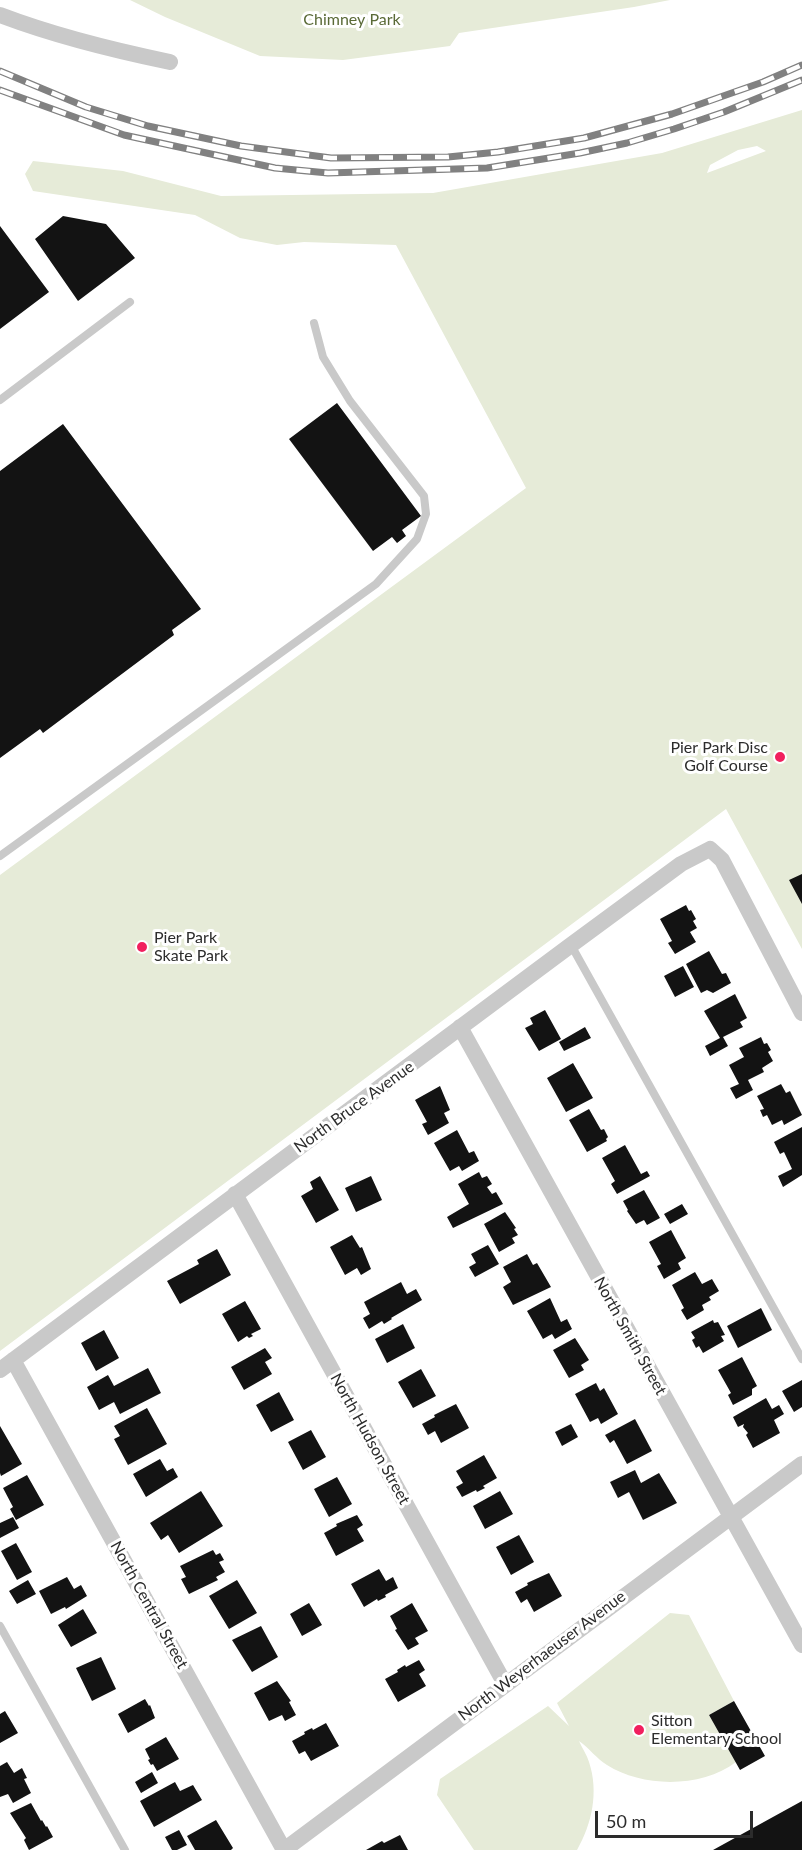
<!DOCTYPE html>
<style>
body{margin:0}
#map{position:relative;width:802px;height:1850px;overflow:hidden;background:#fff;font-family:Lato,sans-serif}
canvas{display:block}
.scale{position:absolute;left:595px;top:1811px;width:158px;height:27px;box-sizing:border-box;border:3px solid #2c2c2c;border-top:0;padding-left:8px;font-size:18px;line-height:21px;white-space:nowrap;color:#2c2c2c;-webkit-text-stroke:4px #fff;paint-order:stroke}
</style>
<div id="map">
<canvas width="802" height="1850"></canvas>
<div class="scale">50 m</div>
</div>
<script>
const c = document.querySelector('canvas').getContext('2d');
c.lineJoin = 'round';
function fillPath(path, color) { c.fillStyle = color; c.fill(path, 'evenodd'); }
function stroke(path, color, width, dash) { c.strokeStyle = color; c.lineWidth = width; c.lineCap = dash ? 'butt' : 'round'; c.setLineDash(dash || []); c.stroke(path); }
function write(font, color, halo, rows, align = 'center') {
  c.font = font + ' Lato,sans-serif'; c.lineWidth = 6; c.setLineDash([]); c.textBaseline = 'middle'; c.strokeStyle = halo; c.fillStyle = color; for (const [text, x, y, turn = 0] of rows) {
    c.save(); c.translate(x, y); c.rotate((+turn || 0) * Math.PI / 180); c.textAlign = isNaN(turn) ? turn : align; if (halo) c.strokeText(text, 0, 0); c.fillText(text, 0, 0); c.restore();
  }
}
fillPath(new Path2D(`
 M130,0h540l-36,7 -175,26 -9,13 -107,14 -83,-4 -95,-39z
 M802,110v839l-76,-140 -726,542v-476l526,-387 -130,-243 -92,-3 -27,3 -37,-7 -45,-23 -162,-24 -8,-17 8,-13 90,10 98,25 212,-3 229,-40zM757,146l9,5 -59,22 3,-8 28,-15z
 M670,1613l19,2 45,86 -25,14 27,47c-34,26 -93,26 -129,3 -10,-6 -18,-17 -28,-24 3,7 8,14 10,21 10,30 3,62 -12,88h-103l-37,-55 3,-16 108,-73 21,20 -12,-23z`), '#e6ebd8');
fillPath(new Path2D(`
 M63,216l43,8 29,34 -57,43 -43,-62z
 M0,226l49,66 -49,37z
 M337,403l84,113 -19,14 4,6 -9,7 -5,-6 -19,14 -84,-112z
 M63,424l138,185 -29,21 2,5 -131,98 -3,-4 -40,29v-287z
 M802,874v30l-13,-24z
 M686,905l3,6 2,-1 5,9 -3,2 4,7 -7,4 6,10 -21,12 -7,-11 4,-2 -12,-22z
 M709,951l13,23 4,-1 5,10 -18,10 -6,-3 -6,3 -15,-29z
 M683,966l11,21 -19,10 -11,-21z
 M735,994l12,24 -7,4 3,5 -20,10 5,9 -18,10 -5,-10 15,-8 -16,-27z
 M545,1010l16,29 -22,12 -14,-23 8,-4 -3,-6z
 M585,1027l6,11 -27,13 -5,-9z
 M761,1037l3,7 3,-1 4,7 -3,2 5,9 -11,7 2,4 -16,8 5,10 -17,9 -6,-11 9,-4 -10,-19 15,-8 -5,-9z
 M573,1063l20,35 -27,14 -19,-34z
 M781,1084l5,9 4,-2 12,24 -18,10 -2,-5 -10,5 -5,-10 -4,2 -3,-7 4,-1 -7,-13z
 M440,1086l10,24 -6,3 5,10 -21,12 -6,-11 5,-2 -12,-22z
 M589,1109l12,21 3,-1 4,8 -2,2 1,2 -20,11 -18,-32z
 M802,1127v48l-19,12 -5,-11 14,-7 -8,-17 -4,2 -6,-12z
 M457,1130l12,23 5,-2 5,10 -17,10 -3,-5 -9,5 -16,-28z
 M625,1145l16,29 6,-3 3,5 -33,18 -6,-10 4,-3 -13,-23z
 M479,1172l3,6 5,-2 5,8 -5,3 5,7 4,-2 7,12 -50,24 -6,-11 22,-13 -11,-20z
 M320,1176l19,34 -23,13 -15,-27 12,-7 -3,-7z
 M371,1176l11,24 -26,12 -11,-24z
 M644,1190l16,28 -13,7 -3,-5 -8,4 -9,-13 1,-1 -5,-9z
 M682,1204l6,10 -18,10 -6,-10z
 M505,1212l11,16 -2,1 4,6 -6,3 3,5 -16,9 -15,-28z
 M671,1230l15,28 -8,5 3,6 -17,10 -7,-13 4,-2 -12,-22z
 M352,1235l8,13 2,-1 9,22 -10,6 -4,-7 -12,7 -15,-28z
 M488,1245l11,19 -24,13 -6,-10 7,-4 -5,-9z
 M217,1249l14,26 -51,29 -13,-23 32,-17 -2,-4z
 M527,1254l6,11 4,-2 14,24 -38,18 -10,-18 8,-5 -8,-15z
 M695,1272l7,12 10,-5 7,12 -10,6 2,3 -9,5 2,5 -17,10 -6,-10 3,-2 -12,-23z
 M401,1282l6,12 9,-5 6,11 -31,18 1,1 -8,5 -2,-3 -13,8 -6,-11 7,-4 -6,-12z
 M550,1298l11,24 6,-3 5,10 -17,10 -3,-5 -9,5 -16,-28z
 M245,1301l16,28 -10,5 2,2 -4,2 -2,-2 -9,6 -16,-28z
 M761,1308l11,22 -34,18 -11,-22z
 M713,1320l1,3 4,-1 7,13 -4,1 3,5 -21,12 -4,-7 -3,2 -4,-8 3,-2 -4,-6z
 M403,1324l12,24 -28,15 -12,-24z
 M104,1330l15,28 -23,13 -15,-28z
 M575,1338l14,22 -8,5 3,5 -15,8 -16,-28z
 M265,1348l7,10 -7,4 7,12 -28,16 -13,-23z
 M742,1357l15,29 -5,3v6l-19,10 -5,-10 3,-2 -13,-23z
 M148,1368l13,25 -41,21 -6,-12 -15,8 -12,-23 21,-12 6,11z
 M421,1369l15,27 -23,12 -15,-26z
 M802,1380v27l-8,5 -12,-21z
 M596,1383l4,8 4,-3 14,26 -17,10 -3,-6 -8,4 -15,-28z
 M279,1392l15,28 -23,12 -15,-27z
 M766,1398l6,11 7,-4 5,9 -10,6 6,13 -27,15 -7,-13 2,-2 -5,-6 1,-3 -6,3 -5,-10z
 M456,1404l13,24 -28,15 -6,-12 -7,4 -6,-11 13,-7 -1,-2z
 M147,1408l20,36 -39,21 -14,-26 6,-3 -6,-10z
 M635,1419l17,32 -25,13 -13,-24 -4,3 -5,-8z
 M571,1424l7,13 -16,9 -7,-14z
 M0,1426l22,38 -21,12 -1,-3z
 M311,1430l15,27 -23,13 -15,-28z
 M484,1455l13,23 -14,8 2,2 -8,4 -1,-2 -14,7 -6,-10 7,-4 -7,-12z
 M160,1459l7,12 6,-3 5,9 -32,20 -13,-23z
 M635,1470l6,13 18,-10 18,30 -34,17 -14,-28 -11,6 -8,-16z
 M27,1475l17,30 -28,15 -6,-11 3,-2 -10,-19z
 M337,1477l15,27 -23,13 -15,-28z
 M201,1491l22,35 -44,27 -11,-18 -7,5 -11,-17z
 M500,1491l13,23 -28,15 -12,-23z
 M357,1515l6,10 -6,4 7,12 -28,15 -12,-23 13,-7 -1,-2z
 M13,1517l6,11 -19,10v-15z
 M519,1535l15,27 -23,13 -15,-28z
 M16,1543l16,29 -15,8 -16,-29z
 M213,1550l3,5 4,-2 4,7 -5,2 6,10 -9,5 2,3 -29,14 -8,-15 5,-2 -6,-11z
 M379,1569l7,12 7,-4 5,11 -13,7 1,2 -8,4 -1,-2 -13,8 -13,-23z
 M549,1573l13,23 -28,16 -7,-13 -6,4 -6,-11 13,-7 -1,-2z
 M67,1577l7,12 7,-4 6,11 -21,13 -1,-2 -14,7 -12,-23z
 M28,1580l8,14 -19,10 -8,-13z
 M237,1580l20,33 -28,16 -20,-33z
 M309,1603l13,22 -20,11 -12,-22z
 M412,1603l16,28 -13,7 4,6 -11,6 -13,-20 2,-1 -7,-13z
 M83,1609l14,24 -26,14 -13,-22z
 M261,1626l17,31 -26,15 -20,-32z
 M101,1657l15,32 -24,12 -16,-33z
 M419,1660l6,10 -6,4 7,12 -28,16 -13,-23 13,-7 -1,-2 8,-5 1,2z
 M277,1681l14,20 -2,1 7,13 -11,6 -3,-6 -13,6 -15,-28z
 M145,1699l4,7 1,-1 5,13 -27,15 -10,-19z
 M734,1701l31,55 -25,14 -31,-55z
 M5,1711l13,22 -18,10v-29z
 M326,1723l13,23 -28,15 -6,-10 -6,3 -7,-13 13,-7 -1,-2 8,-4 1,2z
 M166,1737l13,22 -22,12 -4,-7 -2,1 -3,-5 2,-1 -5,-10z
 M7,1762l7,11 8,-5 5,10 -3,1 7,14 -18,10 -5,-9 -8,3v-31z
 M152,1772l6,11 -17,10 -6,-11z
 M175,1782l5,9 13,-6 9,15 -48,27 -14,-26z
 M802,1801v49h-89z
 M31,1803l10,18 1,-1 4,7 1,-1 6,11 -24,13 -5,-10 2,-2 -16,-25z
 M216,1820l17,28 -2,2h-36l-8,-14z
 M179,1830l8,15 -10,5h-5l-7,-13z
 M400,1835l8,15h-42l16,-9 2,2z`), '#131313');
stroke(new Path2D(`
 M0,400l130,-98
 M0,856l376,-272 41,-45 9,-25 -2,-18 -74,-95 -27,-44 -9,-34
 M571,945l231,414
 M0,1626l125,224`), '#c9c9c9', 8);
stroke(new Path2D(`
 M0,15c55,21 112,35 170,47
 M460,1027l342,618
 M235,1194l270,490
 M13,1360l271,490
 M0,1370l571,-425 110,-81 29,-15 12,11 80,153
 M284,1850l518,-386`), '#c9c9c9', 16);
const rail = new Path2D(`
 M0,71l86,36 62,19 93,20 90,12 117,-1 50,-5 86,-14 88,-24 91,-32 39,-17
 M0,90l124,45 151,33 53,5 159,-5 93,-15 47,-10 47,-14 50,-17 78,-32`);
stroke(rail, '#818181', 7);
stroke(rail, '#fff', 4.5, [14]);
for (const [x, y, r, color] of [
 [780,757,6,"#f11f5e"],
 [142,947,6,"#f11f5e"],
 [639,1730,6,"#f11f5e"]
]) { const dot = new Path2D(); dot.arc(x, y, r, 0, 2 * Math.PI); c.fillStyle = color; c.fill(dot); stroke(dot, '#fff', 2); }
write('16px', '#5a6a37', '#fff', [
 ["Chimney Park",352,20]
]);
write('16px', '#2c2c2c', '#fff', [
 ["Pier Park Disc",768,748,"right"],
 ["Golf Course",768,766,"right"],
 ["Pier Park",154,938],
 ["Skate Park",154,956],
 ["Sitton",651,1721],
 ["Elementary School",651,1739]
], 'left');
write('16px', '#2c2c2c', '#fff', [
 ["North Bruce Avenue",354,1107,-36],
 ["North Smith Street",630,1336,61],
 ["North Hudson Street",370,1439,61],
 ["North Central Street",149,1605,61],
 ["North Weyerhaeuser Avenue",542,1656,-37]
]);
</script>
